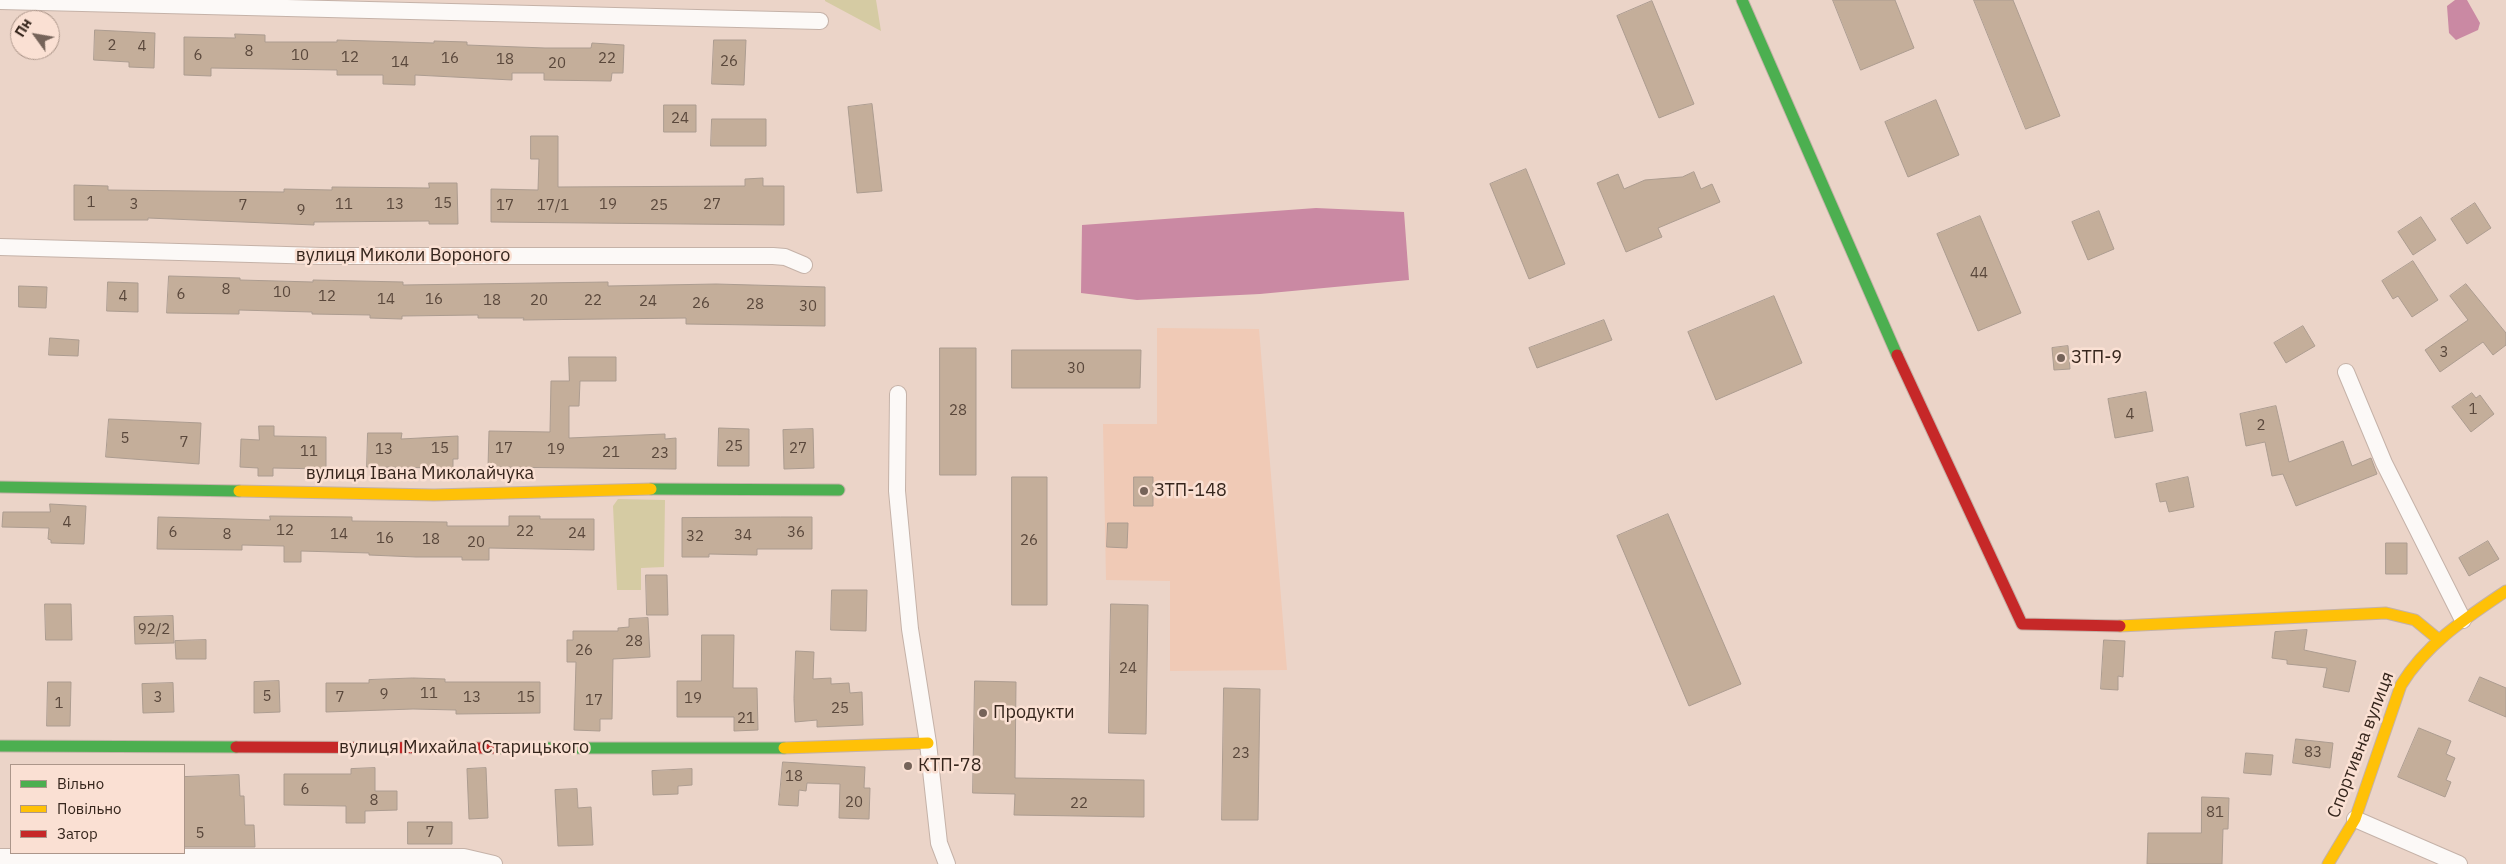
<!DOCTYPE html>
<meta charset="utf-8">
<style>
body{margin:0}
#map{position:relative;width:2506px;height:864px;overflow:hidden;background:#ebd4c8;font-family:"IBM Plex Sans",sans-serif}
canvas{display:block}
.legend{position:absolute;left:10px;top:764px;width:175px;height:90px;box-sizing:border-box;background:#fae0d3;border:1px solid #ac968a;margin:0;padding:6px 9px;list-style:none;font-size:15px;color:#36261d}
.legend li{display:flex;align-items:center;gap:10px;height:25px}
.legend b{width:25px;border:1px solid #ac968a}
.north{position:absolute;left:10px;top:10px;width:50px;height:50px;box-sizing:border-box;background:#fae0d3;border:1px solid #ac968a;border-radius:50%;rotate:302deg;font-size:14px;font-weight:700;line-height:20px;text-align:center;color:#36261d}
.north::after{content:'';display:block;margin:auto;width:18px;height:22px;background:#756359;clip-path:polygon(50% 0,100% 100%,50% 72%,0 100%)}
</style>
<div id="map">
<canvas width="2506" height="864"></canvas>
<ul class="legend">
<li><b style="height:6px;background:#4caf50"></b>Вільно</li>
<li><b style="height:6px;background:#ffc107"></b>Повільно</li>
<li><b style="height:6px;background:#c62828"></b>Затор</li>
</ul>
<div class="north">Пн</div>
</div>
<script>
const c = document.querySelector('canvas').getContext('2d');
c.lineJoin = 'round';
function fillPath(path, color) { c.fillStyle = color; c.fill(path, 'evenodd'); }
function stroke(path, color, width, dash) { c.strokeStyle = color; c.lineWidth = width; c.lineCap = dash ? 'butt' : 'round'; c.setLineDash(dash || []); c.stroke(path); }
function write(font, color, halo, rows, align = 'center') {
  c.font = font + ' "IBM Plex Sans",sans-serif'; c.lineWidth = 5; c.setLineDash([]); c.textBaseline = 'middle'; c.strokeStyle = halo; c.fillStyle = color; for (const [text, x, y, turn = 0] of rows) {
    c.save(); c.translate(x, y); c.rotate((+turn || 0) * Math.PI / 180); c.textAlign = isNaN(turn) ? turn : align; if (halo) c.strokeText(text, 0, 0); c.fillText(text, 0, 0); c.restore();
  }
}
fillPath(new Path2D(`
 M1157,328l102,1 28,341 -117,1v-90l-64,-1 -3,-156h54z`), '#f0cab6');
fillPath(new Path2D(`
 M825,0h51l5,31 -56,-30z
 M618,499l47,1 -1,67 -23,1v22h-24l-4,-84z`), '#d5cba3');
fillPath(new Path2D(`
 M2455,0h12l13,23 -2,7 -22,10 -7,-7 -2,-27z
 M1316,208l88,4 5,68 -149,14 -123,6 -56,-7 1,-68z`), '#ca89a3');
const building = new Path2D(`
 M1833,0h62l19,48 -53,22z
 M1974,0h39l47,116 -34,13z
 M1652,1l42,103 -35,14 -42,-102z
 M95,30l60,3 -1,35 -25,-1v-5l-35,-2z
 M235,34l30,1v7h72v-2l97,3v-2l33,1v3l78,3h46l1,-5 32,2 -1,28h-11l-1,8 -67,-1v-7h-32v7l-97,-5v10l-32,-1v-9h-46v-5l-126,-2v8l-27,-1v-38l51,1z
 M714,40h32l-2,45 -32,-1z
 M1936,100l23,55 -51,22 -23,-55z
 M872,104l10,87 -25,2 -9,-86z
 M664,105h32v27h-32z
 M712,119h54v27h-55z
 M531,136h27v51l187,-1v-7l18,-1v8h21v39l-293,-3v-33l47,1 1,-31h-8z
 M1526,169l39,95 -36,15 -39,-95z
 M1694,172l7,17 11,-5 8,18 -62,26 4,9 -36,15 -29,-69 21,-9 6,15 21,-9 37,-3z
 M429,183h28l1,41h-29v-3l-115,1v3l-166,-7v2h-74v-35l34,1v4l176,2v-3l48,1v-3l97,1z
 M2475,203l16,25 -24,16 -16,-25z
 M2099,211l15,38 -26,11 -16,-38z
 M1980,216l41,97 -43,18 -41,-97z
 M2421,217l15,23 -23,15 -15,-23z
 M2413,261l25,39 -26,17 -14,-21 -5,3 -11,-18z
 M169,276l71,2v2l73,2v-2l90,2v3l205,-3v4l108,-2 109,3v39l-139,-2v-6l-163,2 1,-2h-46v-3l-76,1v3l-32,-1v-3l-58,-1v-2l-73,-2v4l-72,-1z
 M108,282l30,1v29l-31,-1z
 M2466,284l40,49v12l-13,10 -10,-13 -43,30 -15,-22 43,-30 -18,-24z
 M19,286l28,1 -1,21 -27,-1z
 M1774,296l28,67 -86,37 -28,-68z
 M1604,320l8,20 -75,28 -8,-20z
 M2303,326l12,20 -29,17 -12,-20z
 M50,338l29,2 -1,16 -29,-1z
 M2068,346l2,23 -16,1 -2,-22z
 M940,348h36v127h-36z
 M1012,350h129l-1,38h-128z
 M569,357h47v24h-36l-1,25h-10v32l96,-4v5l11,-1v31l-188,-2 1,-36 61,1 1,-51h18z
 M2146,392l7,39 -38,7 -7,-39z
 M2472,393l4,5 4,-3 14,19 -23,18 -19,-25z
 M2276,406l13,56 54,-21 9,25 19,-8 6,16 -81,32 -13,-32 -11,2 -7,-34 -19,4 -6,-32z
 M109,419l92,4 -2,41 -93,-7z
 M259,426h15v10l52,1v32l-53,-1v8h-15v-8l-18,-1 1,-28 18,1z
 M719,428l30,1v37h-31z
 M813,429l1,39 -30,1 -1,-39z
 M368,433h34l-1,6 57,-3v23h-5v9l-86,-1z
 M1012,477h35v128h-35z
 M1134,477h19v29h-19z
 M2188,477l6,30 -25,5 -3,-11 -6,1 -4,-18z
 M50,504l36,2 -2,38 -33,-1v-3l-3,-1 1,-11 -47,-1 1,-15h47z
 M1668,514l73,170 -52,22 -72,-170z
 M270,516l82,1v4l95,1v4h62v-10h31v3h54v31l-105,-2v12h-27v-3h-46l-47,-2v-2l-68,-2v11h-17v-16l-42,-1v5l-85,-1 1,-32 112,3z
 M781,517h31v32h-55v6l-48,-1v3h-27v-39z
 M1108,523h20l-1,25 -20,-1z
 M2488,541l11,18 -30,17 -10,-18z
 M2386,543h21v31h-21z
 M646,575h21l1,40h-21z
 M832,590h35l-1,41 -35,-1z
 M45,604h26l1,36h-26z
 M1111,604l37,1 -2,129 -37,-1z
 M173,616l1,27 -39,1 -1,-27z
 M648,618l2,39 -37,2 -1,60h-12v12l-26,-1 2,-68h-9v-22h6v-9h45v-3l11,-1v-8z
 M2307,630l-3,20 52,11 -7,31 -26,-5 4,-19 -40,-4v-4l-15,-2 3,-26z
 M702,635h32l-1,53h24l1,42 -24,1v-14h-57v-36h24z
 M206,640v19h-30l-1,-18z
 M2104,640l21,1 -2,36 -5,-1v14l-17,-1z
 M796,651l18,1 -1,27 18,-1v6l18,-1 1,10 12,-1 1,33 -46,2v-7l-22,2 -1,-23z
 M2480,677l26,11v29l-37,-16z
 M413,678l32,1v3h95v31l-84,1v-4l-43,-1 -87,3v-29h43v-3z
 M279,681l1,31 -26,1v-31z
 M975,681l41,1 -1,96 129,2v37l-130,-2 1,-21 -42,-1z
 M48,682h23l-1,44h-23z
 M173,683l1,29 -31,1 -1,-29z
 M1224,688l36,1 -2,131h-36z
 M2419,728l32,13 -5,13 9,4 -9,22 5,2 -6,15 -47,-20z
 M2296,739l37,4 -3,25 -37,-5z
 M2246,753l27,2 -2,20 -27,-2z
 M783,762l82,5 -1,21h6l-1,31 -30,-1 1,-34 -33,-1 -1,8 -7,-1 -1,16 -19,-1z
 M375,768v23h22v19l-32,1v12h-19v-17l-62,-1v-31h67v-5z
 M486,768l2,50 -19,1 -2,-50z
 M692,769v16l-14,1v8l-25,1 -1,-24z
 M239,775l1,21h4l1,29h9l1,22h-71v-70z
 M577,789l1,19 13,-1 2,38 -35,1 -3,-56z
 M2202,797l27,1 -1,31h-5l-1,35h-75l1,-31h53z
 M408,822h44v22h-44z`);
fillPath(building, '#c4ae9a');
stroke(building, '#ac9c90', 1);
const street = new Path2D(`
 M0,1l820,20
 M0,247l322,9h451l12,1 19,8
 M2346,372l38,91 79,157
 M898,394l-1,97 13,138 18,114 11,100 8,21
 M2355,819l104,45
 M0,857h464l30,7`);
const fast = new Path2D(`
 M1742,0l155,355
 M0,487l239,4
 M651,489l188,1
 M0,746l236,1
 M497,748h287`);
const slow = new Path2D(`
 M239,491l195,4 217,-6
 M2120,626l266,-13 29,7 23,19
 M784,748l144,-5
 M2328,864l27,-45 46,-134c26,-42 65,-67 105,-94`);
const jam = new Path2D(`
 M1897,355l125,269 98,2
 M236,747l261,1`);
stroke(street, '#c5b2a8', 18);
stroke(fast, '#c5b2a8', 13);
stroke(slow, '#c5b2a8', 13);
stroke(jam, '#c5b2a8', 13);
stroke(street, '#fcf9f7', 16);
stroke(fast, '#4caf50', 11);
stroke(slow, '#ffc107', 11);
stroke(jam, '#c62828', 11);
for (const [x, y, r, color] of [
 [2061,358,5,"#756359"],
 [1144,491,5,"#756359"],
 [983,713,5,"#756359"],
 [908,766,5,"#756359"]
]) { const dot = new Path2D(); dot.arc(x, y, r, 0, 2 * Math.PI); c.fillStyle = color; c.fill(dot); stroke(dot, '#fae0d3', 2); }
write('15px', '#5a483c', null, [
 ["2",112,46],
 ["4",142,47],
 ["8",249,52],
 ["6",198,56],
 ["10",300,56],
 ["12",350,58],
 ["16",450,59],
 ["22",607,59],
 ["18",505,60],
 ["26",729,62],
 ["14",400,63],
 ["20",557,64],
 ["24",680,119],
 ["1",91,203],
 ["15",443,204],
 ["3",134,205],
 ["11",344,205],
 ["13",395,205],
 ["19",608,205],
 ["27",712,205],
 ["7",243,206],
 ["17",505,206],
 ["17/1",553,206],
 ["25",659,206],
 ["9",301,211],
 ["44",1979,274],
 ["8",226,290],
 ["10",282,293],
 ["6",181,295],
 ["4",123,297],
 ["12",327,297],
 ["14",386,300],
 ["16",434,300],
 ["18",492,301],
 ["20",539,301],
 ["22",593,301],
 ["24",648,302],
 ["26",701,304],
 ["28",755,305],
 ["30",808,307],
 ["3",2444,353],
 ["30",1076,369],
 ["1",2473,410],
 ["28",958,411],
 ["4",2130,415],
 ["2",2261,426],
 ["5",125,439],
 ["7",184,443],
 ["25",734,447],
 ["15",440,449],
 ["17",504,449],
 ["27",798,449],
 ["13",384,450],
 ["19",556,450],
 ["11",309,452],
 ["21",611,453],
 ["23",660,454],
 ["4",67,523],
 ["12",285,531],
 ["22",525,532],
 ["6",173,533],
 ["36",796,533],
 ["24",577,534],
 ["8",227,535],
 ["14",339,535],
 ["34",743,536],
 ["32",695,537],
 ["16",385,539],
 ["18",431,540],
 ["26",1029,541],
 ["20",476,543],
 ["92/2",154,630],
 ["28",634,642],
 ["26",584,651],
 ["24",1128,669],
 ["11",429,694],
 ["9",384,695],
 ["5",267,697],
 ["3",158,698],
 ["7",340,698],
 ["13",472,698],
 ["15",526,698],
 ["19",693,699],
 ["17",594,701],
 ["1",59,704],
 ["25",840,709],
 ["21",746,719],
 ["83",2313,753],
 ["23",1241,754],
 ["18",794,777],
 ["6",305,790],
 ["8",374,801],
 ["20",854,803],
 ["22",1079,804],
 ["81",2215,813],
 ["7",430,833],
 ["5",200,834]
]);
write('18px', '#36261d', '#fae0d3', [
 ["вулиця Миколи Вороного",403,256],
 ["вулиця Івана Миколайчука",420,474],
 ["Спортивна вулиця",2361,745,-69],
 ["вулиця Михайла Старицького",464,748]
]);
write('18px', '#36261d', '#fae0d3', [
 ["ЗТП-9",2071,358],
 ["ЗТП-148",1154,491],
 ["Продукти",993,713],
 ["КТП-78",918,766]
], 'left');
</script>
